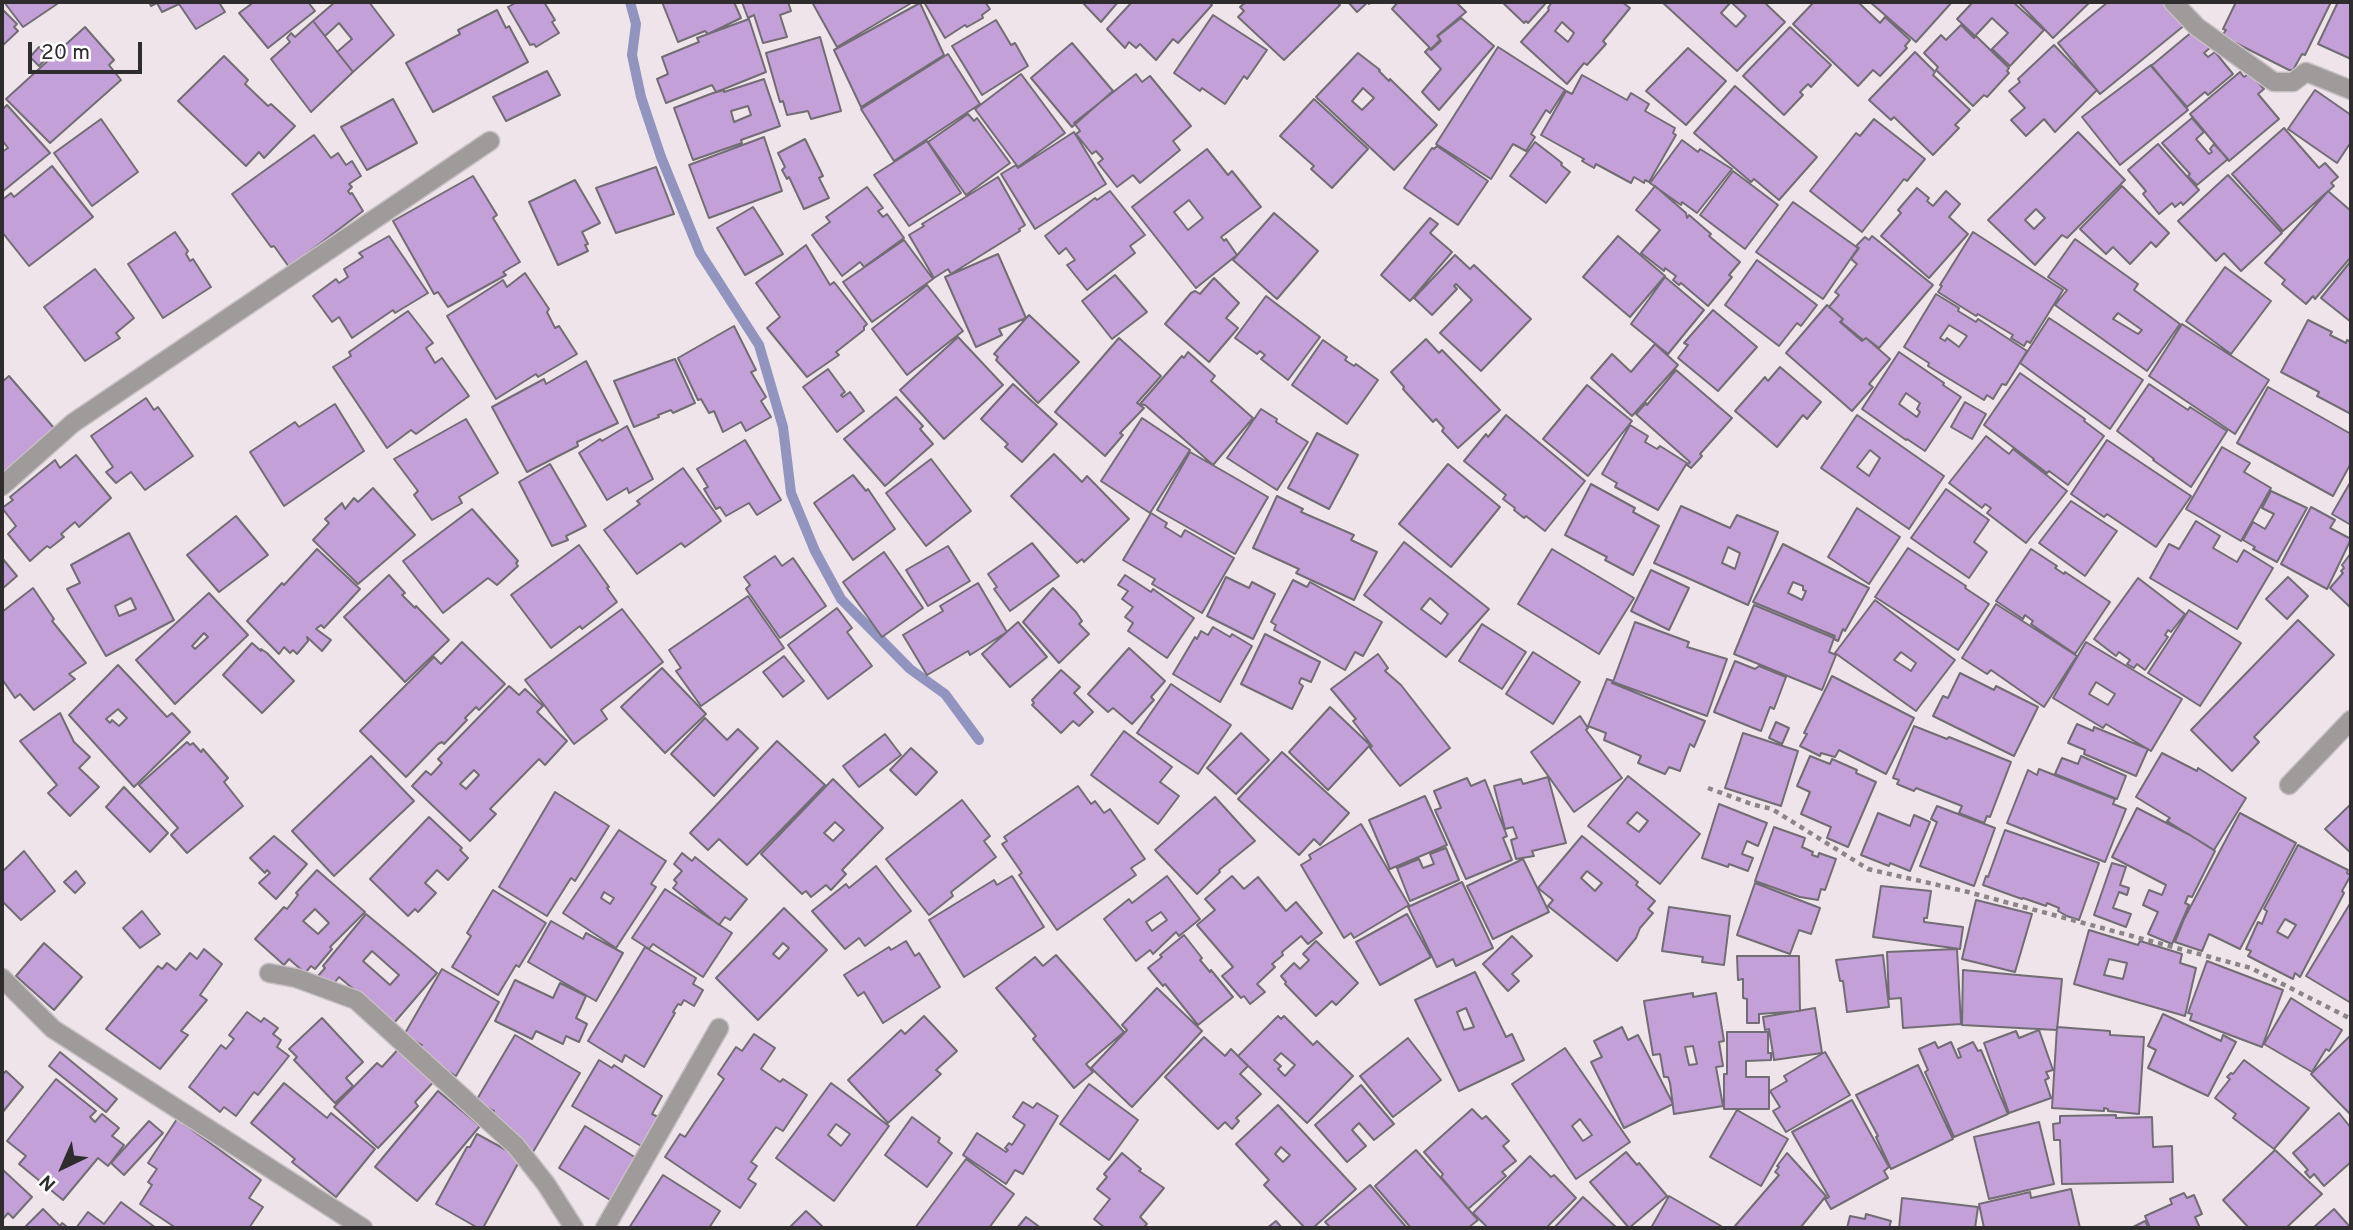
<!DOCTYPE html>
<style>
body{margin:0}
#map{position:relative;width:2353px;height:1230px;overflow:hidden;background:#eee4e9;font-family:Overpass,sans-serif}
canvas{display:block}
.frame{position:absolute;inset:0;border:4px solid #2f2c2e;pointer-events:none}
.north{position:absolute;left:28px;top:1132px;width:70px;height:70px;-webkit-text-stroke:5px #fff;paint-order:stroke;rotate:224deg;font-size:19px;font-weight:700;line-height:28px;text-align:center;color:#2f2c2e}
.north::after{content:'';display:block;margin:auto;width:24px;height:32px;background:#2f2c2e;clip-path:polygon(50% 0,100% 100%,50% 72%,0 100%)}
.scale{position:absolute;left:28px;top:42px;width:114px;height:32px;box-sizing:border-box;border:4px solid #2f2c2e;border-top:0;padding-left:9px;font-size:21px;line-height:24px;white-space:nowrap;color:#2f2c2e;-webkit-text-stroke:5px #fff;paint-order:stroke}
</style>
<div id="map">
<canvas width="2353" height="1230"></canvas>
<div class="frame"></div>
<div class="north">N</div>
<div class="scale">20 m</div>
</div>
<script>
const c = document.querySelector('canvas').getContext('2d');
c.lineJoin = 'round';
function stroke(path, color, width, dash) { c.strokeStyle = color; c.lineWidth = width; c.lineCap = dash ? 'butt' : 'round'; c.setLineDash(dash || []); c.stroke(path); }
function fillPath(path, color) { c.fillStyle = color; c.fill(path, 'evenodd'); }
stroke(new Path2D(`
 M630,2l6,22 -4,31 9,42 20,60 39,96 59,92 24,82 8,66 24,58 26,48 69,70 35,25 34,46`), '#9294c0', 10);
const building = new Path2D(`
 M4,2h56l-37,25z
 M149,2h73l-2,2 5,8 -29,17 -17,-25 -17,8 -5,-9 -6,3z
 M254,2h54l7,9 -47,37 -29,-35z
 M335,2h34l25,33 -41,37 -16,-20 15,-13 -13,-16 -14,13 -12,-15z
 M517,2h27l11,18 -3,2 7,11 -23,14 -2,-3 -4,1 -22,-38z
 M662,2h72l7,16 -33,16 -3,-3 -27,11z
 M742,2h46l3,9 -11,4 7,22 -24,6 -9,-28 -6,3z
 M812,2h101l-76,45z
 M924,2h61l5,7 -8,6 1,3 -16,9 -2,-2 -20,13z
 M1082,2h36l-17,20z
 M1132,2h77l3,3 -34,38 -5,-4 -17,21 -16,-16 -4,4 -7,-6 -4,6 -18,-19z
 M1246,2h91l3,3 -56,55 -46,-43 6,-6 -4,-4z
 M1348,2h23l-2,2 -1,-2 -11,10z
 M1398,2h58l10,10 -29,24 3,4 -9,9 -39,-40z
 M1502,2h41l2,2 -17,19 -2,-2 -2,2z
 M1552,2h70l8,6 -27,33 3,3 -19,21 -3,-2 -17,21 -46,-42 28,-32 -1,-2zM1562,22l12,11 -6,9 -13,-11z
 M1662,2h102l21,20 -48,49zM1731,2l15,14 -10,11 -15,-14z
 M1814,2h44l22,21 5,-6 25,23 -5,6 2,2 -27,28 -7,-6 -15,16 -65,-62z
 M1870,2h82l-36,40z
 M1973,2h40l31,28 -34,36 -18,-17 16,-16 -16,-15 -17,18 -18,-17z
 M2018,2h72l-37,36z
 M2108,2h60l18,22 -86,70 -42,-51z
 M2236,2h95l-26,53 -3,-1 -9,16h-4l-67,-34 4,-6 -3,-1z
 M2338,2h13v57l-33,-15z
 M920,3l24,52 -83,52 -27,-57z
 M2,9l15,15 -3,3 4,4 -16,15z
 M497,10l9,18 3,-2 19,36 -95,50 -27,-49 54,-29 -2,-4z
 M1213,15l54,35 -20,29 -3,-3 -19,28 -23,-16 -2,3 -26,-18z
 M1461,18l33,28 -55,64 -17,-18 19,-23 -16,-17 4,-4 2,2 10,-9 -3,-5z
 M749,19l17,53 -42,17 -8,3 -4,-7 -46,18 -9,-24 11,-5 -6,-17 37,-15 -2,-4z
 M996,20l15,25 4,-2 13,23 -46,29 -30,-49z
 M313,21l40,51 -42,40 -40,-53 19,-17 -3,-4 4,-5 4,4z
 M1961,25l13,13 2,-2 33,32 -2,3 2,2 -22,24 -3,-2 -11,11 -37,-36 2,-3 -14,-14 17,-18 5,5z
 M85,27l29,33 -5,5 12,15 -71,63 -44,-44z
 M1790,27l41,38 -20,22 -3,-3 -8,8 3,3 -19,20 -41,-39z
 M2193,31l19,15 -8,7 4,4 7,-5 18,22 -25,21 -3,-3 -18,15 -36,-41z
 M820,37l21,74 -30,8 -3,-8 -21,4 -4,-14 -3,1 -14,-49z
 M1072,43l41,48 -41,36 -41,-49z
 M2054,45l43,45 -42,42 -11,-13 -18,17 -15,-16 14,-12 -16,-17 11,-9 -2,-3z
 M39,47l9,10 -9,9 -9,-9z
 M1498,47l67,43 -15,23 -4,-3 -15,24 4,3 -9,14 -13,-7 -22,35 -55,-35z
 M1688,48l38,33 -40,44 -40,-34z
 M1915,52l20,20 -2,3 37,35 -15,15 4,3 -26,27 -39,-38 -3,3 -22,-20z
 M1358,53l22,17 -1,1 10,10 1,-2 47,46 -43,45 -78,-73zM1363,88l11,10 -12,12 -10,-9z
 M948,54l32,50 -86,57 -33,-52z
 M224,56l24,24 -3,4 23,22 3,-2 24,22 -31,32 -5,-6 -13,14 -68,-65z
 M2151,65l37,45 -68,55 -38,-48z
 M547,71l13,24 -54,26 -13,-24z
 M2240,72l4,5 6,-4 14,16 -6,5 21,25 -50,42 -39,-47z
 M1021,74l44,59 -47,34 -43,-58z
 M1136,74l6,8 8,-6 41,50 -18,15 7,9 -40,33 -7,-8 -16,12 -19,-24 5,-4 -7,-8 -4,3 -16,-20 4,-3 -6,-8z
 M1582,75l45,25 4,-7 18,11 -4,7 30,17 -2,5 3,2 -27,47 -4,-2 -1,3 -10,-6 -3,6 -35,-19 -2,4 -12,-7 2,-2 -43,-24 25,-44 6,3z
 M764,79l16,47 -39,14 1,3 -49,17 -19,-52 39,-15 11,-3v2zM748,106l3,9 -17,7 -3,-11z
 M1735,86l82,71 -38,43 -25,-21 -3,3 -57,-49z
 M2315,90l36,25v27l-14,21 -49,-34z
 M393,99l24,44 -50,27 -26,-43z
 M1314,99l54,50 -36,39 -21,-19 3,-3 -34,-30z
 M7,105l43,48 -48,39v-40l6,-4 -6,-8v-30z
 M968,114l6,7 3,-3 33,45 -44,32 -38,-53z
 M2192,118l12,14 -8,7 13,15 3,-2 -2,-3 4,-5 14,15 -31,26 -9,-9 2,-2 -28,-31z
 M101,119l37,53 -46,34 -38,-53z
 M1874,119l51,40 -18,22 -3,-2 -42,53 -52,-41 46,-58 4,3z
 M2284,128l35,40 6,-5 13,14 -7,6 3,3 -51,45 -51,-57z
 M1074,132l32,52 -71,45 -34,-55 15,-9 2,3z
 M2078,132l47,48 -58,58 -5,-3 -27,30 -47,-45zM2036,209l9,9 -11,11 -9,-9z
 M314,135l17,23 7,-5 8,12 6,-4 9,15 -12,8 3,3 -4,4 2,3 2,-1 11,18 -74,56 -15,-21 -3,1 -39,-53z
 M764,137l18,54 -73,27 -20,-53z
 M805,139l18,37 -4,2 10,20 -25,11 -15,-32 -2,2 -5,-9 3,-3 -7,-14z
 M1682,140l16,12 2,-3 32,20 -35,44 -15,-11 -1,3 -31,-22z
 M927,141l34,52 -52,33 -35,-51z
 M1535,142l27,21 -1,2 9,7 -24,31 -36,-27z
 M2158,144l41,46 -16,15 -2,-3 -6,5 -3,-4 -13,11 -16,-20 3,-3 -18,-21z
 M1437,146l51,35 -30,44 -54,-37 28,-40 2,1z
 M1207,149l21,26 4,-4 29,36 -40,30 3,4 2,-2 11,16 -41,33 -64,-81zM1189,200l14,18 -15,12 -14,-18z
 M52,166l41,51 -64,49 -27,-34v-32l9,-7 3,4z
 M656,167l18,47 -58,19 -20,-45z
 M1733,171l45,34 -33,44 -45,-34z
 M2228,175l54,58 -41,38 -17,-18 -8,8 -38,-40z
 M473,176l24,39 -4,3 27,44 -17,10 3,3 -58,32 -10,-15 -4,2 -41,-73z
 M998,177l27,48 -6,4 1,2 -69,43 -3,-5 -14,9 -25,-43 15,-9 -2,-2z
 M575,180l25,43 -18,9 6,12 -3,1 3,6 -30,14 -29,-63z
 M1655,186l31,27 1,5 2,-3 22,19 -2,2 31,26 -11,13 3,2 -24,29 -27,-23 -2,2 -6,-5 3,-4 -11,-8 -1,3 -23,-18 19,-23 -24,-20z
 M2122,186l47,47 -13,14 -5,-5 -21,22 -17,-17 -7,7 -26,-25z
 M867,187l16,21 -5,3 5,6 4,-3 17,24 -40,29 -4,-5 -18,14 -30,-41 18,-13 -4,-5z
 M1917,188l12,10 -2,3 6,5 13,-15 14,13 -11,13 19,17 -39,44 -48,-42 20,-23 -3,-3z
 M1110,191l35,44 -15,11 5,7 -48,37 -20,-25 8,-5 -9,-12 -7,6 -14,-18 50,-38 2,2z
 M2328,191l23,20v46l-36,42 -2,-3 -7,8 -24,-20 3,-4 -20,-17z
 M1793,202l65,46 -35,51 -67,-47z
 M753,207l30,47 -38,21 -28,-47z
 M1274,213l44,38 -41,48 -44,-39z
 M1430,218l8,6 -8,9 22,19 -42,49 -29,-26z
 M175,232l13,19 -2,3 4,7 3,-2 18,28 -48,31 -35,-54z
 M1973,232l90,58 -33,53 -3,-2 -3,5 -13,-8 2,-3 -35,-21 -2,2 -38,-24 4,-6 -2,-1z
 M389,236l39,57 -33,20 -2,-3 -41,28 -13,-21 -7,5 -19,-26 23,-17 3,4 9,-6 -4,-8 19,-12 -4,-4z
 M1618,236l47,40 -35,41 -47,-40z
 M1872,236l61,49 -54,63 -13,-10 -3,2 -22,-18 2,-3 -14,-12 10,-12 -4,-3 22,-28 -6,-5 8,-11 -3,-2 9,-9 4,3z
 M2075,239l63,45 -4,6 46,34 -33,47 -92,-66 12,-15 -19,-13zM2118,313l24,17 -4,4 -25,-15z
 M904,240l29,39 -61,43 -29,-40z
 M806,245l24,40 4,-3 33,42 -3,3v3l-28,22 3,3 -32,22 -40,-49 13,-11 -24,-34z
 M998,254l28,64 -27,11 3,6 -26,12 -31,-70z
 M1455,255l15,14 4,-4 57,54 -50,52 -41,-38 32,-33 -16,-16 -2,2 3,3 -25,26 -18,-17z
 M1757,260l60,45 -16,21 -4,-3 -18,23 -54,-41z
 M2351,261v61l-30,-24z
 M2225,267l46,34 -40,53 -45,-33z
 M95,269l39,49 -18,15 4,5 -35,23 -41,-54z
 M525,273l24,36 -2,3 8,16 4,-2 18,28 -39,23 -2,-3 -40,25 -49,-83 56,-36 4,7z
 M1115,275l32,37 -35,27 -30,-38z
 M1665,277l39,33 -36,44 -37,-30z
 M1214,278l25,25 -13,15 12,10 -29,34 -44,-38 26,-31 4,-2 5,3z
 M927,285l36,46 -56,44 -35,-46z
 M1936,294l23,14 -1,3 18,11 2,-3 49,32 -21,34 -4,-1 -9,15 -6,-4 -3,5 -56,-34 1,-3 -25,-16zM1949,325l18,11 -8,11 -12,-9 -2,3 -5,-3z
 M1266,296l54,41 -32,43 -27,-21 4,-4 -5,-4 -3,3 -22,-16z
 M1827,305l16,14 -3,3 22,19 4,-3 24,21 -21,25 4,3 -21,24 -66,-58z
 M1713,310l44,37 -39,44 -40,-33 10,-13 -4,-2z
 M408,311l25,32 -7,5 9,15 7,-5 27,38 -53,38 -5,-4 -24,18 -54,-81 18,-11 -2,-4z
 M1029,315l50,47 -41,41 -42,-43 2,-3 -4,-3z
 M2049,318l94,62 -33,49 -90,-66z
 M2308,320l24,12 -2,3 16,8 1,-3 4,2v72l-34,-18 2,-4 -38,-20z
 M2182,324l87,56 -34,54 -86,-58z
 M734,326l22,44 -5,2 15,25 -5,4 10,16 -25,14 -5,-9 -18,10 -9,-21 -5,2 -8,-14 -3,1 -20,-42z
 M958,337l45,48 -59,54 -44,-49z
 M1119,338l42,38 -24,27 7,5 -24,25 3,2 -18,21 -50,-44z
 M1426,339l13,14 3,-3 58,60 -42,38 -16,-17 2,-3 -8,-9 -3,3 -30,-33 1,-2 -13,-15z
 M1323,340l24,17 -2,3 9,6 2,-2 22,16 -31,44 -55,-39z
 M1655,344l23,21 -46,51 -41,-38 21,-24 19,18z
 M1188,352l27,24 -4,5 42,37 -40,47 -68,-60 -5,-1 42,-48 2,2z
 M1899,352l45,31 -1,2 18,12 -36,54 -18,-12 -1,1 -44,-31zM1906,393l14,10 -3,6 3,3 -3,5 -18,-13z
 M675,359l20,44 -22,10 -2,-3 -13,5 1,2 -25,10 -20,-46z
 M586,361l32,62 -41,19 1,4 -51,26 -35,-65 52,-28 2,5z
 M1780,367l41,35 -14,17 -4,-4 -26,32 -42,-36 30,-34 3,4z
 M828,369l17,23 -4,3 2,2 7,-5 14,19 -27,21 -34,-45z
 M1676,370l56,48 -32,36 2,2 -11,12 -4,-3 3,-3 -54,-48 10,-11 1,2z
 M2020,373l65,46 -1,2 20,15 -36,49 -19,-14 -2,2 -63,-48z
 M9,376l45,52 -42,37 2,4 -12,10v-97z
 M1013,384l44,40 -35,38 -17,-15 3,-3 -27,-25z
 M2149,384l39,26 2,-3 37,24 -36,56 -38,-27 1,-1 -37,-28z
 M1587,385l45,36 -44,55 -45,-37z
 M2268,387l83,47v29l-18,33 -96,-53z
 M896,397l27,29 -3,3 13,15 -48,42 -41,-47z
 M146,398l8,12 4,-3 35,49 -48,34 -14,-18 -15,11 -10,-11 7,-5 -22,-31z
 M1965,402l21,12 -14,25 -21,-12z
 M335,404l29,47 -80,55 -34,-54 45,-30 4,5z
 M1261,409l16,10 -1,3 32,20 -31,48 -50,-32z
 M1506,415l79,66 -40,50 -19,-15 -2,2 -10,-8 1,-2 -12,-9 3,-4 -42,-34 22,-27 2,3z
 M1857,415l87,61 -35,53 -88,-61zM1870,450l10,8 -11,18 -12,-9z
 M1142,418l48,32 -40,63 -49,-32z
 M466,419l32,54 -39,24 3,6 -30,17 -18,-25 4,-4 -24,-32z
 M1630,425l18,11 -3,6 12,7 3,-3 27,17 -29,47 -43,-23 2,-4 -15,-9z
 M627,426l26,53 -24,14 -2,-5 -20,12 -28,-47 21,-14 2,2z
 M1317,433l41,22 -29,54 -41,-21z
 M1986,436l23,18 4,-5 54,42 -41,52 -39,-30 4,-5 -6,-4 -3,4 -33,-25z
 M745,440l36,60 -24,15 -8,-12 -23,13 -6,-9 -4,2 -12,-20 4,-2 -11,-18z
 M2107,440l84,56 -35,51 -49,-33 -3,3 -33,-23z
 M2222,447l28,16 -6,9 27,16 -30,53 -55,-32z
 M1190,452l78,45 -33,57 -78,-44z
 M1054,454l28,28 5,-6 42,43 -45,43 -2,-3 -5,4 -66,-67z
 M76,455l35,43 -32,29 -4,-5 -14,12 3,3 -14,11 -3,-2 -17,15 -22,-27 8,-8 -14,-18 11,-8 -3,-3 45,-37 5,8z
 M931,459l40,52 -45,35 -40,-53z
 M550,464l36,62 -20,10 2,4 -16,6 -33,-64z
 M1448,464l52,43 -49,60 -52,-43z
 M683,468l38,53 -36,26 -4,-4 -44,31 -33,-44 36,-26 -3,-3z
 M853,475l13,16 2,-2 27,40 -42,31 -39,-57z
 M2351,481v44l-19,-11z
 M1591,484l44,24 -2,4 26,14 -26,49 -28,-15 2,-3 -42,-22z
 M373,488l42,47 -57,49 -45,-44 16,-17 -4,-4 17,-16 3,6 9,-11 4,4z
 M1946,489l43,31 -15,22 13,10 -18,26 -58,-40z
 M2271,491l36,17 -30,54 -24,-13 2,-2 -12,-7 10,-18 12,7 9,-15 -12,-6z
 M1277,496l26,13 -2,3 53,23 -3,5 26,12 -23,48 -58,-27 3,-4 -46,-21z
 M2071,501l46,30 -32,45 -46,-33z
 M1681,506l49,22 7,-13 41,17 -30,73 -94,-42zM1728,547l12,6 -5,16 -13,-6z
 M2311,507l24,13 -5,8 21,11 -24,50 -46,-25z
 M1857,508l43,29 -31,47 -41,-27z
 M472,509l46,52 -2,2 2,3 -21,19 -9,-7 -45,35 -40,-52z
 M1151,513l16,10 -2,4 16,10 4,-7 49,28 -32,55 -50,-29 3,-5 -32,-19z
 M236,516l32,39 -49,37 -32,-37z
 M2196,521l24,15 -7,12 24,14 7,-12 29,18 -36,61 -87,-51 19,-34 10,5z
 M129,533l45,87 -68,36 -39,-67 13,-6 -9,-18zM131,598l5,11 -17,7 -4,-10z
 M1404,542l85,67 -43,48 -82,-62zM1430,598l18,16 -7,10 -20,-15z
 M1032,543l27,33 -49,35 -16,-22 3,-2 -9,-13z
 M1783,544l86,44 -24,43 -2,-2 -5,12 -4,-2 1,-3 -82,-34zM1793,582l10,4v4l3,1 -4,9 -14,-7z
 M579,545l30,42 -2,1 10,14 -35,27 -2,-3 -29,22 -40,-53z
 M948,546l22,35 -42,25 -22,-36z
 M1908,548l58,38 -1,2 24,16 -31,46 -83,-53z
 M317,549l43,40 -36,39 -3,-3 -5,4 15,11 -9,11 -15,-14 1,4 -11,13 -4,-4 -3,3 -6,-6 -5,7 -32,-33 35,-38 2,2z
 M1552,549l82,49 -35,56 -81,-50z
 M2031,549l26,17 -2,2 9,6 1,-2 45,30 -35,52 -44,-30 2,-3 -8,-6 -2,4 -27,-18z
 M884,552l39,56 -41,29 -39,-55z
 M2351,553v55l-21,-20 13,-15 -2,-2 3,-3 -2,-3z
 M775,556l7,10 11,-8 33,48 -46,32 -34,-49 4,-4 -6,-8z
 M2,558l15,18 -15,13z
 M1651,570l38,18 -20,42 -38,-19z
 M389,575l16,18 -3,2 13,13 1,-2 33,34 -44,42 -61,-65z
 M1125,575l26,17 2,-3 41,29 -27,40 -39,-27 5,-8 -8,-6 8,-10 -11,-8 6,-8 -10,-6z
 M1226,577l23,11 3,-6 23,12 -22,45 -46,-23z
 M2288,577l20,19 -21,23 -21,-20z
 M2138,578l47,36 -14,18 -3,-2 -3,5 3,2 -23,33 -8,-6 -3,4 -7,-4 3,-4 -11,-8 -3,4 -22,-17z
 M1293,580l14,7 3,-5 72,40 -19,34 -8,-4 -10,18 -71,-40 2,-5 -5,-3z
 M978,583l29,49 -37,23 -2,-4 -41,24 -24,-40 40,-24 -3,-5z
 M33,588l21,31 -2,2 34,42 -17,11 6,5 -41,31 -14,-16 -5,4 -13,-19v-67z
 M1053,588l23,24 6,9 -3,3 10,10 -30,29 -36,-41z
 M209,593l39,42 -73,69 -39,-44zM204,633l4,4 -13,12 -3,-3z
 M748,596l36,52 -83,58 -25,-35 5,-3 -12,-18z
 M1875,600l80,60 -39,51 -81,-58zM1901,652l15,11 -5,8 -17,-11z
 M1996,604l81,52 -33,51 -53,-37 -4,4 -25,-16z
 M1754,605l80,33 -5,14 7,3 -14,35 -88,-36z
 M837,608l15,20 -5,4 25,34 -44,33 -40,-54z
 M622,609l41,53 -62,48 6,9 -33,25 -49,-64z
 M2189,610l52,33 -41,63 -52,-33z
 M2298,620l36,35 -80,82 5,5 -27,29 -41,-41z
 M1018,622l29,35 -37,30 -28,-33z
 M1635,622l54,20 -2,5 40,12 -20,57 -94,-34z
 M1482,624l44,28 -24,37 -43,-28z
 M1213,627l17,10 2,-3 20,12 -32,56 -47,-28 22,-37 2,2 4,-8 7,4z
 M1265,634l55,28 -9,20 -10,-4 -2,5 4,3 -11,23 -51,-25z
 M462,642l43,42 -26,26 -3,-3 -11,11 2,2 -23,24 -2,-2 -4,2 -32,33 -46,-46 74,-74 7,7z
 M2086,642l96,57 -31,52 -45,-27 -3,4 -50,-30zM2096,682l19,12 -7,11 -19,-11z
 M252,643l9,8v-2l6,4 27,28 -32,32 -39,-38z
 M1129,648l36,33 -14,16 3,3 -22,24 -19,-16 -5,4 -20,-18z
 M1533,652l47,30 -27,42 -47,-30z
 M1378,654l10,14 -3,3 16,14 49,63 -50,38 -30,-38 2,-2 -19,-25 3,-2 -25,-30z
 M784,656l20,25 -21,16 -20,-25z
 M1735,661l20,8 4,-3 27,11 -12,32 -4,-2 -9,24 -47,-19z
 M118,665l49,52 5,-4 18,19 -56,55 -65,-72zM118,709l9,9 -8,8 -7,-6 -2,3 -4,-4z
 M662,668l44,46 -41,39 -44,-46z
 M1061,670l19,17 -6,6 19,19 -14,14 -6,-5 -12,12 -29,-28 2,-2 -2,-3z
 M1960,673l34,17 2,-4 42,21 -24,49 -81,-40 10,-20 5,2z
 M1832,676l82,42 -28,56 -47,-24 -4,7 -14,-4 -1,3 -20,-10 7,-12 -3,-1z
 M1607,679l6,2 -1,2 93,38 -11,26 -4,-3 -10,27 -11,-4 -4,7 -27,-11 3,-7 -37,-16 2,-7 -18,-7z
 M1171,684l60,41 -33,49 -61,-41z
 M509,686l10,9 6,-6 18,17 -6,6 30,29 -22,24 -6,-6 -49,50 6,5 -26,27 -58,-55 14,-15 5,4 11,-12 -4,-4zM474,770l5,5 -13,14 -6,-5z
 M1330,707l40,38 -42,45 -39,-38z
 M60,713l14,29 16,15 -11,11 20,19 -29,29 -22,-23 9,-8 -37,-44z
 M1580,716l8,12 -2,2 36,48 -48,34 -43,-60z
 M705,718l22,22 11,-11 20,19 -44,48 -43,-42z
 M1776,722l13,6 -7,16 -13,-6z
 M2077,724l16,7 1,-4 54,22 -12,27 -52,-22 1,-4 -17,-7z
 M1914,726l33,13 2,-2 62,25 -21,55 -3,-1 -3,7 -25,-10 3,-7 -46,-18 -2,3 -17,-7 2,-4 -6,-2z
 M1124,731l48,36 -12,15 19,14 -21,28 -67,-49z
 M1241,733l28,27 -33,34 -29,-26z
 M1743,733l55,18 -17,55 -56,-18z
 M885,734l16,21 -42,32 -16,-21z
 M777,741l48,44 -78,80 -28,-26 -11,11 -18,-17z
 M187,742l3,3 3,-2 8,9 2,-3 25,29 -4,4 19,24 -56,47 -16,-18 7,-7 -39,-43z
 M911,748l26,24 -21,23 -26,-25z
 M1282,752l67,61 -29,32 -6,-6 -15,16 -61,-56z
 M2162,753l35,18 1,-3 48,30 -32,52 -47,-29 3,-3 -34,-21z
 M371,756l43,45 -80,75 -42,-45z
 M1810,756l20,8 2,-5 25,11 -1,3 20,9 -28,65 -21,-9 4,-11 -30,-13 9,-22 -13,-6z
 M2081,756l45,20 -9,23 -62,-25 7,-16 16,6z
 M2039,769l76,30 -2,5 13,5 -21,53 -98,-39 21,-53 9,5z
 M1628,776l72,58 -40,50 -72,-58zM1637,812l11,9 -9,11 -12,-9z
 M1548,777l18,66 -34,8 2,5 -18,3 -5,-19 6,-2 -4,-11 -8,2 -11,-43 27,-7 2,5z
 M1467,778l4,8 14,-6 22,56 -4,2 9,22 -46,19 -31,-69 6,-2 -7,-17z
 M833,779l50,49 -41,42 4,4 -15,16 -5,-5 -15,12 -5,-6 -4,3 -41,-40zM835,822l9,8 -11,11 -9,-8z
 M1078,786l13,18 4,-3 9,12 6,-4 35,50 -14,9 5,7 -79,55 -38,-55 3,-2 -20,-29 5,-3 -3,-4z
 M124,787l44,46 -18,19 -44,-45z
 M555,792l54,34 -34,55 -4,-3 -24,38 -48,-29z
 M1425,796l22,49 -57,24 -21,-49z
 M1215,797l40,44 -36,29 1,2 -23,22 -42,-44z
 M962,800l28,36 -6,5 12,16 -45,35 2,4 -24,19 -43,-56z
 M1719,804l48,19 -9,23 -11,-5 -5,13 11,4 -5,13 -19,-7 -1,3 -26,-9z
 M2351,804v49l-26,-24z
 M1937,806l58,22 -21,58 -54,-20 17,-44 -6,-3z
 M2137,808l53,27 25,16 -23,46 -4,-1 -3,7 4,2 -17,39 -24,-10 10,-22 -15,-7 6,-15 13,5 4,-10 -54,-28z
 M1878,813l32,13 4,-11 16,7 -20,49 -20,-8 -1,3 -28,-11z
 M2240,813l56,30 -56,106 -31,-15 -7,17 -27,-9 9,-23z
 M429,817l33,31 -2,2 8,8 -20,22 -11,-10 -12,13 11,10 -18,19 -3,-3 -7,7 -38,-37z
 M1361,824l48,81 -55,33 -3,-5 -7,5 -43,-73 10,-6 -2,-4z
 M1774,827l31,11 -3,9 11,5 -1,3 6,2 1,-4 17,6 -11,31 -4,-1 -3,11 -18,-3 -45,-16z
 M619,830l47,31 -15,23 5,3 -40,61 -53,-35zM604,892l10,6 -4,6 -9,-6z
 M2005,830l94,33 -20,57 -12,-4 -9,-5 1,-3 -12,-5 -1,3 -23,-8 -1,1 -39,-14 3,-9 2,1z
 M274,836l33,28 -31,35 -17,-16 11,-10 -3,-3 -2,3 -15,-15z
 M1582,836l56,46 -2,3 19,16 -7,8 5,4 -13,15 -4,10 -19,23 -69,-55 5,-6 -15,-12zM1587,871l15,12 -7,8 -14,-13z
 M2298,845l50,25 -1,3 4,2 -9,16 2,2 -44,84 -5,-4 -2,6 -45,-23 3,-5 -5,-2 12,-27 4,2 5,-13 -3,-2zM2285,919l11,6 -8,13 -11,-6z
 M1446,848l13,32 -49,21 -13,-33 22,-9 4,9 11,-4 -4,-10z
 M24,851l31,40 -34,29 -19,-19v-29z
 M682,853l10,8 3,-4 52,42 -17,21 -5,-3 -6,8 -46,-37 4,-5 -3,-3 8,-9 -8,-7z
 M1523,859l26,53 -56,27 -26,-53z
 M2112,863l14,4 -6,18 9,3 -2,7 -8,-3 -6,16 18,6 -5,13 -32,-12z
 M876,866l35,45 -46,35 -6,-8 -14,11 -33,-38 34,-27 3,4z
 M317,870l48,42 -35,35 2,2 -17,20 -4,-3 -6,7 -16,-14 -5,6 -29,-26 29,-32 3,2 11,-14 -2,-2zM315,909l14,14 -11,11 -15,-13z
 M76,871l9,12 -10,10 -11,-11z
 M1012,876l32,51 -80,50 -35,-57 65,-40 3,5z
 M1167,876l33,43 -21,17 -3,-4 -23,22 -3,-4 -14,11 -32,-42 25,-20 3,4zM1161,912l6,8 -15,11 -6,-9z
 M1232,876l12,13 14,-12 28,34 10,-9 26,31 -14,11 -7,-8 -19,16 1,3 -11,9 3,3 -18,17 8,8 -15,12 -6,-8 -3,2 -19,-22 11,-9 -36,-42 18,-15 -10,-11z
 M1462,882l31,66 -37,18 -3,-7 -16,8 -29,-60z
 M1755,883l65,25 -9,26 -12,-4 -9,24 -53,-19z
 M1881,886l50,5 -4,27h-3v4l39,5 -3,22 -87,-12z
 M665,889l67,44 -29,44 -50,-33 -4,5 -17,-11z
 M493,890l53,33 -27,44 -3,-2 -18,30 -46,-28 19,-31 -4,-3z
 M1976,900l56,14 -17,58 -53,-13z
 M2351,902v101l-45,-27z
 M1669,907l61,9 -6,49 -22,-3 1,-5 -41,-6z
 M784,908l43,42 -69,70 -42,-42zM783,943l6,5 -10,11 -6,-5z
 M142,911l18,23 -20,14 -17,-20z
 M366,914l71,59 -43,50 -55,-46 -8,10 -13,-11 7,-8 -2,-2zM372,951l27,24 -9,10 -27,-24z
 M1407,914l24,43 -51,28 -24,-43z
 M551,921l32,18 3,-6 37,20 -27,48 -68,-39z
 M2089,930l49,15 2,-4 42,13 -2,9 16,5 -11,48 -111,-32zM2109,959l18,4 -4,16 -19,-4z
 M1184,935l18,23 -2,2 10,12 1,-2 22,27 -35,28 -33,-41 -2,2 -15,-18 14,-11 -2,-2z
 M1512,936l20,20 -20,18 7,7 -11,10 -25,-27z
 M906,941l9,15 4,-3 21,34 -57,36 -19,-31 -6,4 -14,-21 45,-28 2,3z
 M1316,941l42,42 -22,22 -4,-4 -16,15 -31,-32 1,-2 -5,-6 13,-13 6,6 9,-9 -6,-6z
 M44,943l38,34 -28,33 -38,-34z
 M645,947l51,31 -3,6 10,6 -9,16 -10,-6 -3,5 -3,-1 -5,8 2,1 -31,54 -19,-12 -3,7 -34,-21z
 M204,949l18,15 -22,31 7,5 -26,31 7,4 -28,34 -54,-40 52,-63 4,3 5,-6 9,7 14,-17 7,6z
 M1957,949l4,75 -58,4 -2,-30 -12,1 -2,-47z
 M1056,955l68,77 -38,32 7,8 -19,16 -41,-49 3,-3 -40,-48 39,-31 8,9z
 M1883,955l6,52 -42,5 -4,-31h-3l-4,-21z
 M1737,956h62l1,55 -41,3v9h-12v-24l-4,-1v-19l-5,1z
 M2207,961l76,29 -21,57 -72,-27 2,-6 -4,-1z
 M442,969l57,33 -43,74 -39,-23 5,-8 -18,-10z
 M1963,970l99,9 -5,51 -95,-5z
 M1475,972l31,65 6,-3 12,26 -65,31 -44,-91zM1466,1008l8,19 -10,3 -7,-18z
 M515,980l38,18 7,-15 26,13 -10,22 11,6 -8,18 -13,-6 -3,8 -27,-13 -4,8 -37,-18z
 M1157,988l45,43 -70,76 -41,-39 36,-38 -5,-5z
 M1693,993v4l23,-4 8,48 -5,1 4,24 -7,1 7,39 -49,8 -4,-31 -2,-6h-4l-4,-23 -7,1 -9,-54zM1693,1046l4,18 -8,1 -4,-18z
 M2291,998l51,32 -13,21 -3,-2 -14,23 -48,-28z
 M1815,1008l7,45 -48,7 -5,-31 -4,1 -2,-13z
 M247,1012l14,10 3,-4 14,10 -5,6 8,6 -4,7 12,9 -31,39 -4,-3 -18,24 -12,-9 -4,5 -31,-25 32,-42 5,4 8,-10 -5,-4z
 M2163,1014l58,27 2,-6 13,7 -28,54 -60,-28 8,-18 -8,-4z
 M924,1016l33,35 -21,19 5,4 -53,49 -40,-43 53,-50 4,4z
 M1278,1016l3,3 3,-3 29,29 4,-4 36,35 -46,47 -69,-67zM1281,1053l14,12 -10,11 -7,-7 3,-3 -7,-6z
 M322,1018l41,44 -17,16 7,8 -18,17 -41,-43 3,-3 -8,-8z
 M1622,1027l6,13 10,-5 35,69 -49,24 -33,-66 11,-5 -8,-16z
 M2057,1027l53,4v4l34,2 -5,77 -31,-3v-2l-4,-1v3l-52,-3z
 M2039,1030l14,40 -7,2 3,6 -4,2 6,18 -42,15 -25,-70 32,-12 3,7z
 M1727,1032h41v21h3v7l-25,1v16h23v32h-45v-35h3z
 M754,1034l21,14 -14,21 19,13 3,-3 24,16 -24,36 -7,-4 -25,35 6,4 -9,13 8,5 -16,24 -75,-51 15,-23 5,3 39,-58 -6,-5 18,-27 6,4z
 M515,1035l65,38 -47,79 -28,-16 -15,-17 4,-8 -18,-10z
 M2351,1035v80l-40,-41z
 M1204,1037l21,19 6,-7 17,17 -8,8 21,20 -25,24 3,3 -7,8 -7,-7 -7,7 -53,-52z
 M1408,1038l33,42 -48,37 -33,-41z
 M1935,1042l3,6 13,-6 7,16 3,-1 -3,-8 15,-7 5,9 3,-1 27,64 -54,23 -29,-65 3,-2 -9,-21z
 M402,1045l35,33 -22,24 3,4 -40,42 -44,-41 43,-44 5,4z
 M1565,1048l65,94 -54,37 -64,-95zM1580,1119l12,16 -9,6 -11,-15z
 M60,1052l57,47 -11,13 -57,-46z
 M1825,1052l25,43 -64,37 -13,-21 7,-4 -10,-16 17,-10 -3,-5z
 M599,1060l13,8 2,-3 48,31 -10,18 6,3 -15,30 -71,-41z
 M2244,1060l65,48 -35,41 -41,-31 3,-4 -21,-16 15,-19 -3,-2 4,-4 2,1z
 M1918,1065l35,74 -62,30 -15,-32 2,-1 -22,-41z
 M6,1071l17,16 -21,26v-38z
 M56,1079l40,32 -6,6 5,5 7,-8 17,14 -7,8 12,9 -16,21 -10,-8 -35,42 -44,-36 7,-8 -19,-15z
 M284,1083l43,35 4,-5 44,36 -39,48 -44,-35 3,-3 -44,-36z
 M831,1083l58,43 -55,75 -58,-43zM836,1124l14,10 -9,12 -13,-11z
 M1089,1084l49,36 -29,40 -49,-36z
 M1361,1085l33,39 -20,16 -15,-17 -7,7 14,16 -19,16 -32,-37z
 M438,1091l42,35 -63,75 -42,-34z
 M1852,1100l37,67 -5,4 4,7 -57,31 -6,-10 4,-2 -37,-65z
 M1023,1102l10,6 4,-5 21,13 -35,58 -8,-4 -9,14 -43,-29 14,-22 29,19 2,-2 -3,-2 4,-5 3,2 13,-20 -12,-8z
 M1278,1105l78,84 -43,39h-8l-41,-43 5,-5 -33,-36zM1281,1147l9,8 -7,7 -8,-8z
 M1472,1109l10,10 4,-3 23,25 -6,5 13,15 -14,11 4,4 -38,33 -27,-32 2,-3 -19,-22z
 M1737,1110l51,29 -27,47 -51,-29z
 M2339,1113l12,15v34l-27,24 -10,-12 -4,4 -5,-6 3,-2 -15,-17z
 M2116,1115v3l36,-1 1,30 19,-1 1,36 -111,2 -2,-44h-6l-1,-16 7,-1v-7z
 M912,1117l28,21 -2,4 14,11 -25,34 -42,-32z
 M177,1119l84,61 -12,18 14,9 -14,21h-73l-36,-24 12,-19 -4,-3 9,-13 -9,-6z
 M149,1121l14,12 -39,42 -13,-12z
 M2039,1122l15,62 -65,15 -15,-62z
 M585,1126l56,35 -26,42 -56,-35z
 M477,1134l44,24 -38,70h-5l-42,-24 31,-57h3z
 M1416,1150l62,70 -10,8h-57l-36,-42z
 M2275,1150l47,44 -36,34h-37l-26,-28z
 M1626,1152l11,13 2,-2 28,33 -38,32 -39,-46z
 M1122,1153l19,16 -2,2 25,17 -24,29 7,7 -4,4h-38l-11,-9 16,-20 -13,-10 10,-12 -3,-3z
 M1787,1153l39,43 -26,32h-63l-2,-2 44,-51 -4,-3 4,-5 -2,-1z
 M1530,1156l21,21 3,-2 22,23 -30,30h-58l-15,-15z
 M966,1159l48,35 -25,34h-74z
 M2,1169l30,28 -19,21 -5,-5 -6,7z
 M663,1175l57,36 -11,17h-80z
 M1370,1185l37,43h-76l-6,-6z
 M2071,1189l9,39h-96l-5,-24 51,-12 1,6z
 M2184,1193l3,5 7,-3 8,19 -7,3 5,11h-50l-5,-12 27,-12 -2,-5z
 M1669,1196l52,30 -2,2h-68z
 M1583,1197l34,31h-63z
 M1902,1198l76,9 -3,21h-76z
 M121,1202l35,26h-80l12,-16 16,12z
 M43,1209l17,17 2,-3 4,3 -1,2h-41z
 M2334,1209l17,19h-38z
 M806,1211l18,17h-35z
 M1866,1214l25,7 -2,7h-42l3,-12 15,3z
 M1026,1217l15,11h-24z
 M1276,1221l6,7h-15z
 M2145,1221l4,7h-18z`);
fillPath(building, '#c4a0d8');
stroke(building, '#726d74', 2);
const lane = new Path2D(`
 M2289,785l62,-65`);
const street = new Path2D(`
 M2173,2l24,25 77,55h19l13,-10 45,18
 M2,486l71,-63 417,-282
 M269,973l27,5 60,22 160,146 30,38 28,44
 M2,978l51,51 310,199
 M605,1228l114,-200`);
stroke(lane, '#c8bfc4', 21);
stroke(street, '#c8bfc4', 21);
stroke(new Path2D(`
 M1708,788l43,16 21,5 96,60 100,23 283,76 100,51`), '#8b8588', 4.5, [5, 5]);
stroke(lane, '#9f9b9b', 18);
stroke(street, '#9f9b9b', 18);
</script>
